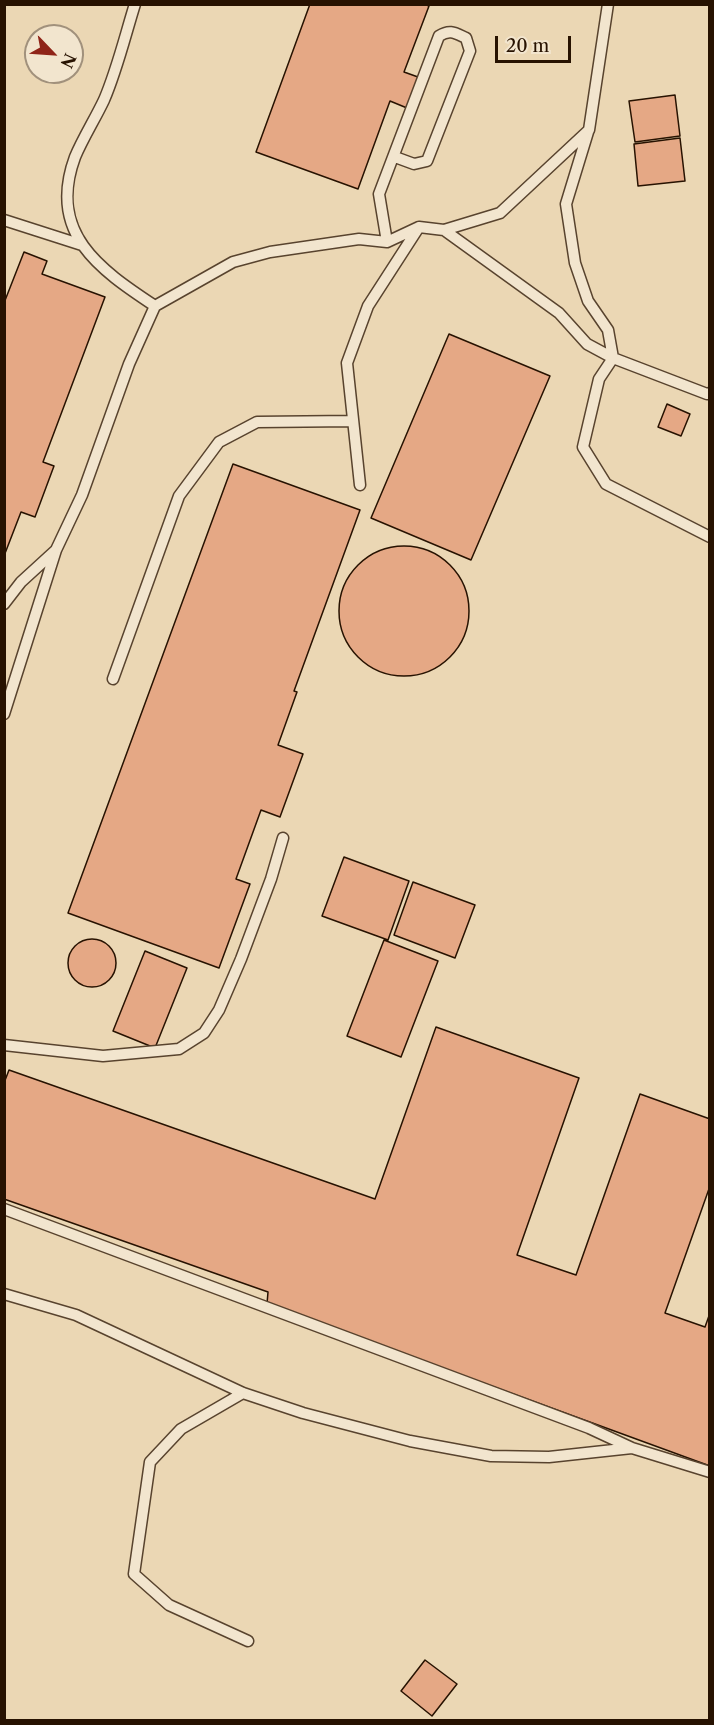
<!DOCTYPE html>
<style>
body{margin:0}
#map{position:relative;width:714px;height:1725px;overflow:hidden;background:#ebd7b4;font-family:"Libre Caslon Text",serif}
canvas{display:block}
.frame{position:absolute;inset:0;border:6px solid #271201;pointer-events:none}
.north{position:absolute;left:24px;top:24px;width:60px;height:60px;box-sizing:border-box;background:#f2e5ce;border:2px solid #a1917c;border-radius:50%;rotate:115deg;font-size:16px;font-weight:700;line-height:24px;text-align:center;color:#271201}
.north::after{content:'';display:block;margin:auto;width:21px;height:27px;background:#8f2418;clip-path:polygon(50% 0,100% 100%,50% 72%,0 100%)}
.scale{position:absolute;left:495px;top:36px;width:76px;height:27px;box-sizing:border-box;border:3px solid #271201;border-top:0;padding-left:8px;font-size:18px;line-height:21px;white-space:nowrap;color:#271201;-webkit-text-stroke:4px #f2e5ce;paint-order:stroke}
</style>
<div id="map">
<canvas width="714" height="1725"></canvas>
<div class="frame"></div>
<div class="north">N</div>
<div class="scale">20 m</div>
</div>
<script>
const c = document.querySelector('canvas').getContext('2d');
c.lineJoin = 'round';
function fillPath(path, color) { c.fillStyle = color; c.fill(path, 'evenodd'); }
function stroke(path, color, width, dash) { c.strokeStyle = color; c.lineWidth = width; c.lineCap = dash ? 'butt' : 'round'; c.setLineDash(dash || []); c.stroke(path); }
const building = new Path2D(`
 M310,4h114l5,2 -25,66 14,5 -11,31 -17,-7 -32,88 -102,-37z
 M675,95l5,41 -45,6 -6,-41z
 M680,138l5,43 -47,5 -4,-42z
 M24,252l23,9 -5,13 63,23 -62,165 11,4 -19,51 -14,-5 -17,44v-253z
 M449,334l101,42 -79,184 -100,-42z
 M667,404l23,10 -9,22 -23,-9z
 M233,464l127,46 -66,181 3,1 -19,53 25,9 -23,63 -19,-7 -25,69 14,5 -31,84 -151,-55z
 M339 611a65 65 0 1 1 130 0a65 65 0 1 1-130 0Z
 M344,857l65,24 -21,59 -66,-24z
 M413,882l62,23 -20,53 -61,-23z
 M68 963a24 24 0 1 1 48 0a24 24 0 1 1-48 0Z
 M384,940l54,21 -37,96 -54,-21z
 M145,951l42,17 -32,80 -42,-17z
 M436,1027l143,51 -62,177 59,20 64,-181 70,25v67l-45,127 40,14 5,-14v153l-443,-162 1,-12 -264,-93v-116l5,-13 366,129z
 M425,1660l32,24 -25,32 -31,-25z`);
fillPath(building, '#e5a885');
stroke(building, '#271201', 1.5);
const service = new Path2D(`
 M135,4c-10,32 -18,66 -31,96 -9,19 -21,38 -29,57 -28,76 24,112 80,149
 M4,220l78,25
 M444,230l115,83 28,31 26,14 -5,-28 -20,-29 -13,-38 -9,-59 22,-72
 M387,242l-8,-48 60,-158c11,-7 16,-3 27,2l4,13 -43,110 -13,3 -19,-7
 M710,393l-3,1 -94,-36 -14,21 -16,68 23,37 104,53
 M360,485l-13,-122 21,-57 51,-79
 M4,604l17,-22 35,-32
 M113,679l66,-183 40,-54 38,-20 96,-1
 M4,714l52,-164 26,-55 47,-131 26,-58 78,-44 37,-10 89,-13 28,3 32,-15 25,3 56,-17 89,-83 19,-126
 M4,1045l99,11 76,-7 25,-16 15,-23 22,-51 30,-80 12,-41
 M4,1209l585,219 43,20 78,24
 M4,1294l72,21 167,78 60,20 107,28 81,15 58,1 83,-9
 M243,1393l-62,36 -31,33 -16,112 35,31 79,36`);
stroke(service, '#58432e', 13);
stroke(service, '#f2e5ce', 10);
</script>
